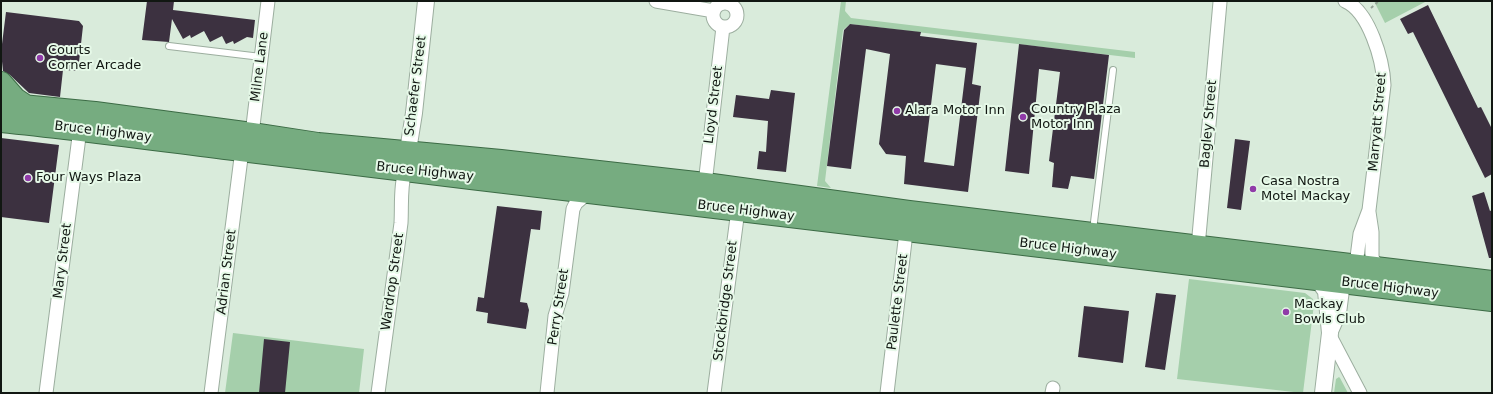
<!DOCTYPE html>
<style>
body{margin:0}
#map{position:relative;width:1493px;height:394px;overflow:hidden;background:#d9ebdb;font-family:"DejaVu Sans",sans-serif}
canvas{display:block}
.frame{position:absolute;inset:0;border:2px solid #111712;pointer-events:none}
</style>
<div id="map">
<canvas width="1493" height="394"></canvas>
<div class="frame"></div>
</div>
<script>
const c = document.querySelector('canvas').getContext('2d');
c.lineJoin = 'round';
function fillPath(path, color) { c.fillStyle = color; c.fill(path, 'evenodd'); }
function stroke(path, color, width, dash) { c.strokeStyle = color; c.lineWidth = width; c.lineCap = dash ? 'butt' : 'round'; c.setLineDash(dash || []); c.stroke(path); }
function write(font, color, halo, rows, align = 'center') {
  c.font = font + ' "DejaVu Sans",sans-serif'; c.lineWidth = 4; c.setLineDash([]); c.textBaseline = 'middle'; c.strokeStyle = halo; c.fillStyle = color; for (const [text, x, y, turn = 0] of rows) {
    c.save(); c.translate(x, y); c.rotate((+turn || 0) * Math.PI / 180); c.textAlign = isNaN(turn) ? turn : align; if (halo) c.strokeText(text, 0, 0); c.fillText(text, 0, 0); c.restore();
  }
}
fillPath(new Path2D(`
 M841,1h5l-1,10 6,7 284,34v6l-285,-34 -7,6 -18,151 6,7 -14,-2z
 M1374,1h53l-42,22z
 M1189,279l116,14 8,6 1,5 -11,89 -126,-14z
 M233,333l131,16 -5,44h-134z
 M1339,377l1,1 8,15h-14l2,-14z`), '#a5cfab');
fillPath(new Path2D(`
 M147,1h27l-1,9 82,10 -2,18 -6,-1 -13,7 -1,-3 -7,3 -4,-8 -12,6 -6,-11 -13,7 -1,-3 -7,4 -11,-20 -3,23 -27,-2z
 M1428,5l50,103 3,-1 11,22v45l-7,4 -72,-146 -5,2 -8,-15z
 M6,12l73,9 4,5 -5,45 -15,-1 -3,27 -31,-4 -19,-18 -7,-4 -2,-19z
 M850,24l71,8 -1,4 57,7 -5,41 9,2 -13,106 -64,-8 2,-28 -20,-2 -7,-10 11,-90 -24,-5 -15,120 -24,-3 17,-136zM936,64l30,4 -12,98 -30,-4z
 M1019,44l90,11 -15,124 -23,-3 -3,13 -16,-2 2,-24 -5,-2 11,-89 -21,-3 -10,105 -24,-3z
 M771,90l24,3 -9,79 -29,-3 2,-18 7,1 2,-31 -35,-4 3,-22 33,4z
 M1,138l58,7 -10,78 -48,-6z
 M1235,139l15,2 -9,69 -14,-2z
 M1484,192l6,19 2,-1v48h-3l-17,-62z
 M497,206l45,5 -2,19 -9,-1 -11,73 7,1 2,7 -3,19 -39,-6 1,-10 -12,-2 2,-14 6,1z
 M1156,293l20,2 -11,75 -20,-3z
 M1084,306l45,5 -6,52 -45,-6z
 M264,339l26,3 -5,51h-26z`), '#3c3140');
const service = new Path2D(`
 M169,46l92,11
 M1093,230l20,-160`);
const minor = new Path2D(`
 M656,1l58,10
 M1345,1c24,10 38,59 39,84l-15,125 -9,24 -4,31
 M713 15a12 12 0 1 1 24 0a12 12 0 1 1-24 0Z
 M252,134l16,-133
 M705,184l18,-157
 M1369,212l3,20v26l7,10
 M1198,247l22,-245
 M1329,334l31,59
 M46,393l34,-264
 M211,393l31,-243
 M378,393l23,-170c1,-17 -1,-36 4,-52
 M547,393l8,-77 7,-23 11,-84 3,-6 13,-11
 M714,393l24,-183
 M887,393l20,-169
 M1052,393l1,-5`);
const tertiary = new Path2D(`
 M406,163l8,-50 12,-112
 M1317,279l9,12 4,42 -7,60
 M1330,331l8,-18 4,-31`);
const trunk = new Path2D(`
 M1,83l14,16 12,8
 M1,104l94,9 157,21 66,10 183,17 204,23 204,28 583,70
 M1,121c80,8 160,19 240,29 116,15 232,28 348,42l903,108`);
stroke(service, '#9cae9f', 8);
stroke(minor, '#9cae9f', 15);
stroke(tertiary, '#9cae9f', 18);
stroke(trunk, '#3c6b45', 24);
stroke(new Path2D(`
 M1371,8l8,-7`), '#93a195', 2, [3, 3]);
stroke(service, '#fff', 6);
stroke(minor, '#fff', 13);
stroke(tertiary, '#fff', 16);
stroke(trunk, '#76ac80', 22);
for (const [x, y, r, color] of [
 [40,58,4,"#903ba8"],
 [897,111,4,"#903ba8"],
 [1023,117,4,"#903ba8"],
 [28,178,4,"#903ba8"],
 [1253,189,4,"#903ba8"],
 [1286,312,4,"#903ba8"]
]) { const dot = new Path2D(); dot.arc(x, y, r, 0, 2 * Math.PI); c.fillStyle = color; c.fill(dot); stroke(dot, '#e6f9e8', 1.5); }
write('13px', '#111712', '#e6f9e8', [
 ["Courts",48,51],
 ["Corner Arcade",48,66],
 ["Country Plaza",1031,110],
 ["Motor Inn",1031,125],
 ["Alara Motor Inn",905,111],
 ["Four Ways Plaza",36,178],
 ["Casa Nostra",1261,182],
 ["Motel Mackay",1261,197],
 ["Mackay",1294,305],
 ["Bowls Club",1294,320]
], 'left');
write('13px', '#111712', '#e6f9e8', [
 ["Milne Lane",260,67,-83],
 ["Schaefer Street",416,86,-83],
 ["Lloyd Street",714,105,-83],
 ["Marryatt Street",1378,122,-85],
 ["Bagley Street",1209,124,-85],
 ["Bruce Highway",103,132,7],
 ["Bruce Highway",425,172,6],
 ["Bruce Highway",746,211,7],
 ["Bruce Highway",1068,249,7],
 ["Mary Street",63,261,-83],
 ["Adrian Street",227,272,-83],
 ["Wardrop Street",393,282,-82],
 ["Bruce Highway",1390,288,7],
 ["Stockbridge Street",726,301,-83],
 ["Paulette Street",898,302,-83],
 ["Perry Street",559,307,-81]
]);
</script>
